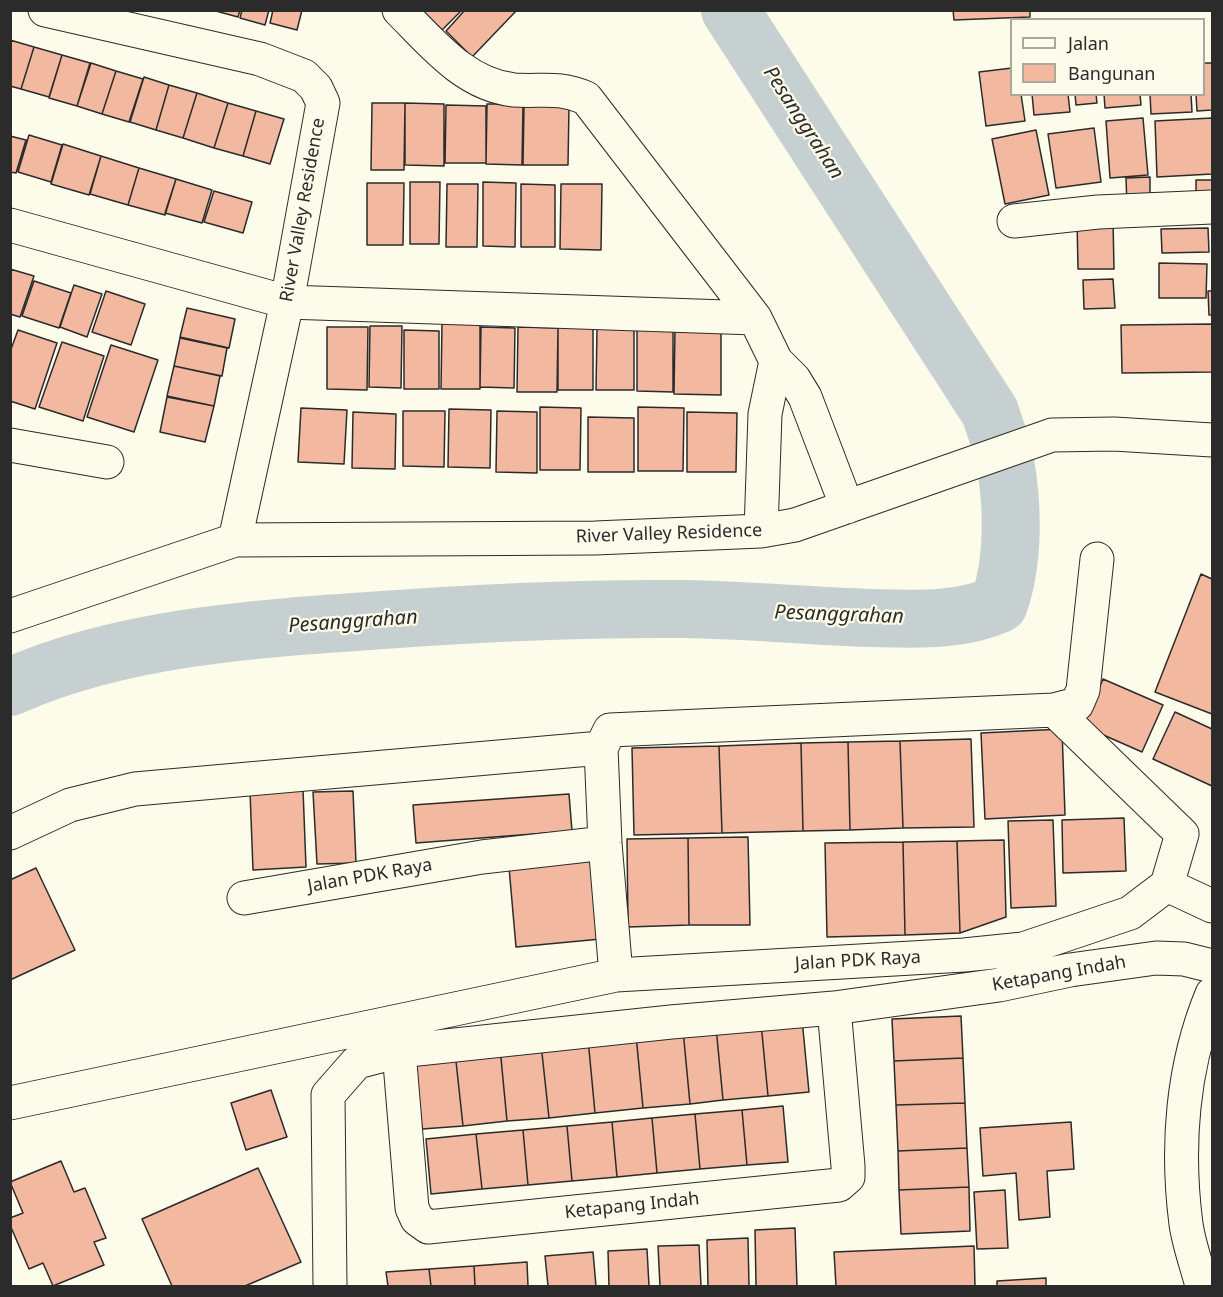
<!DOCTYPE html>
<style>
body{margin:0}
#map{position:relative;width:1223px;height:1297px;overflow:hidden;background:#fdfbea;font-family:"Noto Sans",sans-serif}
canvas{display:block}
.frame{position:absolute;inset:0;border:12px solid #2b2b2b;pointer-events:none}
.legend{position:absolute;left:1010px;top:18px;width:195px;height:78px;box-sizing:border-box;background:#fdfbea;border:2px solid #a9a89e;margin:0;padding:8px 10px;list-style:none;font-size:18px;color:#2b2b2b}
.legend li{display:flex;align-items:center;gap:12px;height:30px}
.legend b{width:30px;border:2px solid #a9a89e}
</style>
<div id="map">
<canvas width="1223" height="1297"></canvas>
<div class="frame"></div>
<ul class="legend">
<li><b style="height:8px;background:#fdfbea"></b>Jalan</li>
<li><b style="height:16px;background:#f2b8a0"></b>Bangunan</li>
</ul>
</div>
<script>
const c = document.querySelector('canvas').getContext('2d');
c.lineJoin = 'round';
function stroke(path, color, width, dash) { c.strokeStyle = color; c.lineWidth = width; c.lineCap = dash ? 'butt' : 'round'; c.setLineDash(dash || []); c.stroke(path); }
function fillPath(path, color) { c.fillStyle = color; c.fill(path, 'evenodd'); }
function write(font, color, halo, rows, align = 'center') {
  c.font = font + ' "Noto Sans",sans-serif'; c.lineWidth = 4.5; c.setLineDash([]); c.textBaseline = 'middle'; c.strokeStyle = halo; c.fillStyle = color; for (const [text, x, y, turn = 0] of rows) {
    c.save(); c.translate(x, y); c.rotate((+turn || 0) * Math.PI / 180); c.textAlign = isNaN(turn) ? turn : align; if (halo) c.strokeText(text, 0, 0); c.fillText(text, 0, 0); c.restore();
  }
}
stroke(new Path2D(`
 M10,687c109,-49 241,-58 359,-66 105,-8 211,-13 316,-12 62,1 124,7 186,9 43,1 88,4 128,-14 15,-43 14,-98 6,-143 -3,-16 -10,-33 -15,-49l-260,-402`), '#c7d0d0', 58);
const building = new Path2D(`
 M212,10h28l-2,7z
 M242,10h27l-4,15 -25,-7z
 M273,10h29l-5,20 -27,-7z
 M422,10h40l-20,20z
 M465,10h52l-45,47 -26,-26z
 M953,10h77v7l-76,3z
 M10,40l24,7 -13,42 -11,-3z
 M34,47l28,8 -13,42 -28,-8z
 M62,55l28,8 -13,43 -28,-8z
 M91,63l25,8 -14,43 -25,-8z
 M1204,63h8v47l-15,1 -1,-17h8z
 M1012,68v26h9l4,27 -39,5 -7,-54z
 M116,71l27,8 -14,43 -27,-8z
 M144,77l25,8 -13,45 -26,-8z
 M169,85l28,8 -14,45 -27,-8z
 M197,93l31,10 -14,45 -31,-10z
 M1032,94h36l2,18 -36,3z
 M1075,94h21l1,9 -21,2z
 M1104,94h36l1,11 -36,3z
 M1150,94h41l1,18 -41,2z
 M228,103l28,8 -13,45 -29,-8z
 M372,103h33l-1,67h-33z
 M405,103l39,1v62l-39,-1z
 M487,104h36l-1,61 -36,-1z
 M446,105l40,1v57h-41z
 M524,106h45l-1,59h-45z
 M256,111l28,8 -14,45 -27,-8z
 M1143,118l5,57 -38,3 -4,-57z
 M1212,118v56l-55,3 -2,-56z
 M1094,128l7,54 -45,6 -8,-54z
 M1036,130l13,65 -44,9 -13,-65z
 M29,135l33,10 -11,37 -33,-10z
 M10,136l16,4 -10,33 -6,-1z
 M63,144l38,12 -12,39 -38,-11z
 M101,156l38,12 -11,37 -38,-11z
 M139,168l37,11 -11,36 -37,-10z
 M1150,177v30h-23l-1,-29z
 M176,179l36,11 -10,33 -37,-10z
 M1196,180h16v24l-16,1z
 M410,182h30l-1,62h-29z
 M483,182l33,1 -1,64 -32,-1z
 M367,183h37l-1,62h-36z
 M447,184h31l-1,63h-31z
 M521,184l34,1v62h-34z
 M561,184h41l-1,66 -41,-1z
 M214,191l38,11 -9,31 -39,-11z
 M1077,220h36l1,49h-36z
 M1208,228l1,24 -47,1 -1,-24z
 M1159,263l48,1 -1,34h-47z
 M10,269l24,7 -14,41 -10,-3z
 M1113,279l2,29 -31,1 -1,-29z
 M34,281l37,12 -12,35 -37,-12z
 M74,285l28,9 -15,43 -27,-10z
 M106,291l39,13 -14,41 -39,-13z
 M1208,291h4v24h-3z
 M187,308l48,11 -6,29 -49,-11z
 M442,323l38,1v65h-39z
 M1212,324v48l-90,1 -1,-48z
 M558,325l35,1v64h-35z
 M370,326h32l-1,62 -32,-1z
 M675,326l46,1v68l-47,-1z
 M327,327h41l-1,63 -40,-1z
 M481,327l34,1 -1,60 -34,-1z
 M518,327l40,1 -1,64h-40z
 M597,328l37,1v61h-38z
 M18,330l39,13 -22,66 -25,-8v-49z
 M404,330l35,1v58h-35z
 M637,330l36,1v61l-36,-1z
 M180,338l47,10 -5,28 -48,-10z
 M62,342l42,14 -21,65 -44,-14z
 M111,345l47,15 -24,72 -47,-15z
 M174,366l46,10 -6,30 -47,-10z
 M167,397l47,9 -9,36 -45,-10z
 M540,407l41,1 -1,62h-40z
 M638,407l46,1 -1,63h-45z
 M301,408l46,2 -3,54 -46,-2z
 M449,409l42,1 -1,58 -42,-1z
 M403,411h42l-1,56 -41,-1z
 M497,411l40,1v61l-41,-1z
 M353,412l43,2 -1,55 -43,-1z
 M687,412l50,1 -1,59h-49z
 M588,417l46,1v54h-46z
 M1201,574l11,5v135l-57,-22z
 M1103,679l60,26 -21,47 -59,-26z
 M1175,712l37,17v57l-59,-27z
 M1062,729l3,86 -80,4 -4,-86z
 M971,739l3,88 -71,1 -3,-87z
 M900,741l3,87 -53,2 -2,-88z
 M848,742l2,88 -47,1 -2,-88z
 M801,743l2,88 -81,2 -3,-87z
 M719,746l3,87 -88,2 -2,-87z
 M303,789l3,78 -53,3 -3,-78z
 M353,791l3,72 -39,1 -4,-72z
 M569,794l3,37 -156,12 -3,-38z
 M1124,818l2,53 -63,2 -1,-53z
 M1053,820l3,86 -45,2 -3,-87z
 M748,837l2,88h-61l-1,-87z
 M688,838l1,87 -61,2 -1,-88z
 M1004,840l2,77 -46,16 -3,-92z
 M957,841l3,92 -55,2 -2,-93z
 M903,842l2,93 -78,2 -2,-94z
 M593,848l8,91 -85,8 -8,-91z
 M36,868l39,82 -65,30v-100z
 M961,1016l2,42 -69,3 -2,-42z
 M802,1019l7,73 -41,4 -7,-73z
 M761,1023l7,73 -45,4 -7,-73z
 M716,1027l7,73 -33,4 -7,-74z
 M683,1030l7,74 -47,4 -7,-73z
 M636,1035l7,73 -48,5 -7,-74z
 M588,1039l7,74 -46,5 -8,-74z
 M541,1044l8,74 -42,3 -7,-73z
 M500,1048l7,73 -44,5 -8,-74z
 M455,1052l8,74 -41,3 -7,-73z
 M963,1058l2,45 -69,2 -2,-44z
 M271,1090l16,47 -41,13 -15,-47z
 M965,1103l2,45 -69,3 -2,-46z
 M783,1106l5,56 -41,3 -5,-55z
 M742,1110l5,55 -47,4 -5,-55z
 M695,1114l5,55 -43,4 -5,-55z
 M652,1118l5,55 -40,4 -5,-55z
 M612,1122l5,55 -45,4 -5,-55z
 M1071,1122l3,47 -27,2 3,46 -31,3 -3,-47 -33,3 -3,-48z
 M567,1126l5,55 -44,4 -5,-55z
 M523,1130l5,55 -46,4 -6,-55z
 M476,1134l6,55 -51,5 -5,-55z
 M967,1148l2,39 -70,3 -1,-39z
 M61,1161l13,31 11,-4 21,50 -12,4 10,23 -51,21 -10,-23 -14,6 -19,-44v-7l13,-5 -13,-31z
 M258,1168l43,94 -56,24h-73l-30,-67z
 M969,1187l1,44 -69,3 -2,-44z
 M1005,1190l3,58 -31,1 -3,-57z
 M795,1228l2,58h-41l-1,-56z
 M748,1238l1,48h-41l-1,-46z
 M699,1245l2,41h-41l-2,-40z
 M974,1246l1,40h-139l-2,-34z
 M647,1249l2,37h-40l-1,-35z
 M593,1252l3,34h-48l-3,-30z
 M527,1262l1,24h-53l-1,-20z
 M474,1266l1,20h-44l-2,-17z
 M429,1269l2,17h-43l-2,-14z
 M1046,1278v8h-49v-5z`);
fillPath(building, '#f2b8a0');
stroke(building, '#2b2b2b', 1.5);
const minor = new Path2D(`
 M45,10l215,49 44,17 12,12 7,15 -36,199 -52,238
 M399,10c33,33 66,75 115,80 28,2 44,-4 72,8l169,220 21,43 18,18 11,18 42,110
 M1014,221l84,-9 114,-5
 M10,225l277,77 468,16
 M10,445l97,17
 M761,531l4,-117 11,-53
 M1097,559l-14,131 -6,14 -23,6 -444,20 -9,18 4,95 11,132 348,-20 59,-6 107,-36 37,-28 45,21
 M10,616l225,-76 360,-2 166,-7 34,-6 257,-90 62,-1 98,6
 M1054,710l128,124 -15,51
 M10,833l60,-28 65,-16 466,-41
 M244,898l238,-41 123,-14
 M399,1051l13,157 5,11 11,8 411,-42 9,-8v-11l-14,-158
 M10,1103l606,-128
 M330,1286l-2,-191 29,-33 42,-11 272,-29 163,-14 165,-23 71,-15 86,-12 28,1 28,7`);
const major = new Path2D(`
 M1202,1286c-5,-20 -13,-41 -16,-62 -10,-77 -4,-158 26,-230`);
stroke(minor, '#2b2b2b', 35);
stroke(major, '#2b2b2b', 35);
stroke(minor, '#fdfbea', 33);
stroke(major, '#fdfbea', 33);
write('18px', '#2b2b2b', '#fdfbea', [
 ["River Valley Residence",303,210,-80],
 ["River Valley Residence",669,534,-2],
 ["Jalan PDK Raya",370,876,-10],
 ["Jalan PDK Raya",858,961,-3],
 ["Ketapang Indah",1059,974,-10],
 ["Ketapang Indah",632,1206,-6]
]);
write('italic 20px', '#2b2b2b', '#fdfbea', [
 ["Pesanggrahan",803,123,57],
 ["Pesanggrahan",839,615,2],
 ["Pesanggrahan",353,622,-4]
]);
</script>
